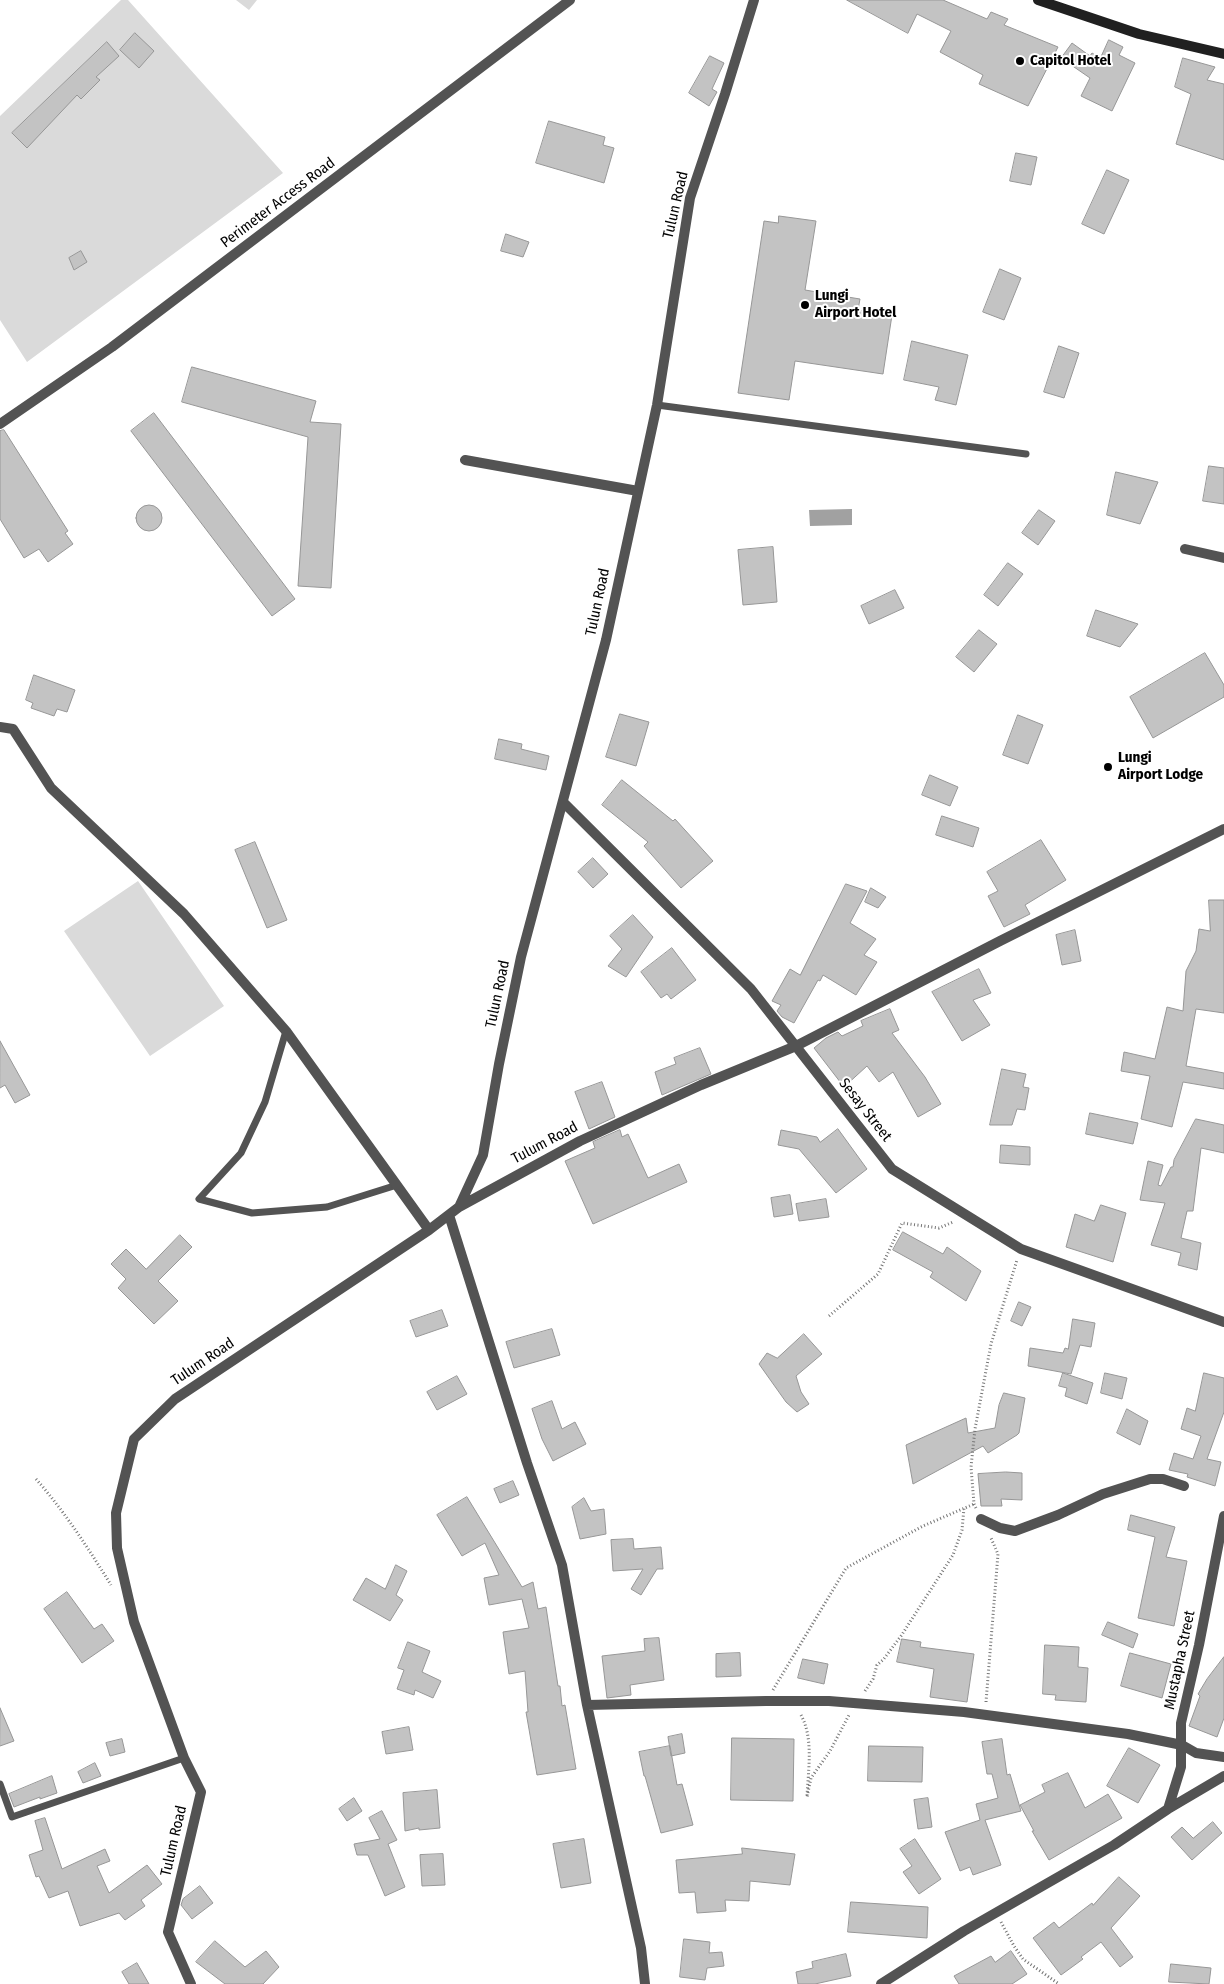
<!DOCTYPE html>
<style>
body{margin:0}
canvas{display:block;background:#fff}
</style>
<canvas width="1224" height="1984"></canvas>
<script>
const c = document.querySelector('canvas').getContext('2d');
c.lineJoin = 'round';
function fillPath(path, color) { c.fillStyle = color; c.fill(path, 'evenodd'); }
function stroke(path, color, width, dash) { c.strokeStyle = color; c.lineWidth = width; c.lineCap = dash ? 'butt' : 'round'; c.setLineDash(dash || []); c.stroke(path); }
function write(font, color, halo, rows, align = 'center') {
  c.font = font + ' "Fira Sans Condensed",sans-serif'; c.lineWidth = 4; c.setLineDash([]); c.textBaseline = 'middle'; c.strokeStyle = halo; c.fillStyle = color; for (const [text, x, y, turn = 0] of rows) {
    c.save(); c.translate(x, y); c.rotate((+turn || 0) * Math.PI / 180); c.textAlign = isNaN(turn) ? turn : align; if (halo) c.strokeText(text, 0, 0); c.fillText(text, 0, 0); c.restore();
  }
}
fillPath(new Path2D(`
 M121,0h7l155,173 -256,189 -27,-42v-204z
 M236,0h21l-8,10z
 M138,881l86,125 -74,50 -86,-125z`), '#dadada');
fillPath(new Path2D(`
 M852,509v16l-42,1 -1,-16z`), '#a1a1a1');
const building = new Path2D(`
 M847,0h96l44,19 4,-7 17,7 -4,6 54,22 -30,59 -49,-22 4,-9 -43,-23 11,-21 -34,-17 -9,19z
 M135,33l19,18 -15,17 -19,-18z
 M1109,40l14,7 -4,8 16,8 -23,48 -31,-15 9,-18 -29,-20 11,-15 18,13 2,-3 8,5z
 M107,42l12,14 -23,21 4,3 -19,19 -4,-4 -50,53 -15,-15z
 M710,56l14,7 -12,26 5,3 -8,14 -20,-13z
 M1183,58l32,9 -8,13 17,4v76l-48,-16 15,-50 -16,-7z
 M549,121l56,16 -2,8 11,3 -10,35 -68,-20z
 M1016,153l21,4 -6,28 -21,-4z
 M1107,170l22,10 -25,54 -22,-10z
 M779,216l37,5 -11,69 55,9 -2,11 34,5 -9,59 -88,-13 -6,39 -51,-7 26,-172 14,2z
 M506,234l23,8 -6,15 -22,-6z
 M81,251l6,11 -13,8 -5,-12z
 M1000,269l21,9 -17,42 -21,-8z
 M912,341l56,14 -12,50 -21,-5 4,-13 -35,-7z
 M1059,346l20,7 -15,45 -20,-6z
 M192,367l124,34 -6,21 31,2 -10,164 -33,-2 10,-149 -126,-35z
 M154,413l141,186 -23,17 -141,-185z
 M4,430l64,101 -3,2 8,11 -25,18 -9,-13 -15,9 -24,-39v-88z
 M1209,466l15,2v36l-21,-3z
 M1116,472l42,10 -18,42 -33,-9z
 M136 518a13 13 0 1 1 26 0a13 13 0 1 1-26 0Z
 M1039,510l16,11 -17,24 -16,-12z
 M773,547l4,55 -34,3 -5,-55z
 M1008,563l15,11 -25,32 -14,-11z
 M895,590l9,18 -35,16 -8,-18z
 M1096,610l42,14 -18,23 -33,-11z
 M979,630l18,14 -23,28 -18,-15z
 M1205,653l19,32v12l-71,41 -23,-41z
 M34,675l41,15 -8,22 -10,-3 -3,7 -23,-8 2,-5 -7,-3z
 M620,714l29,8 -13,44 -30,-9z
 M1018,715l25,10 -15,39 -25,-9z
 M499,739l23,5 -1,5 28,7 -3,14 -51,-11z
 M930,775l28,12 -8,19 -28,-11z
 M622,780l51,41 2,-2 38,42 -32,27 -37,-42 4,-4 -46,-37z
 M942,816l37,12 -6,19 -37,-12z
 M1041,840l25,40 -41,25 5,9 -26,13 -16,-31 10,-5 -11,-19z
 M255,842l32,78 -20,8 -32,-78z
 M593,858l15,16 -15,14 -15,-16z
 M846,884l21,7 -17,32 26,16 -12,16 13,7 -21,33 -33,-20 -3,6 -2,-1 -24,43 -12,-6 -5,-6 4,-6 -9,-4 18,-32 10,6z
 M871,888l15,9 -8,11 -13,-6z
 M1209,900h15v113l-28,-4 -10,57 38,7v16l-41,-7 -11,45 -31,-8 9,-43 -29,-5 3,-19 31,7 12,-52 16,4 3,-40 10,-20 3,-22 11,2z
 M633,915l20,22 -27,40 -18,-11 14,-17 -12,-13z
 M1075,930l6,31 -19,4 -6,-30z
 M672,948l24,32 -25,19 -4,-5 -6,4 -20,-26z
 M979,969l12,24 -18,7 17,25 -28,16 -30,-49z
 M890,1009l9,21 -7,3 33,44 16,27 -23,13 -25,-45 -14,10 -12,-16 -23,21 -30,-39 12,-10 12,-6 4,4 21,-10 -2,-5z
 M0,1041l30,54 -15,8 -10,-18 -5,3z
 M700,1048l11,26 -49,21 -7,-23 21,-8 -2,-6z
 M1002,1069l24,5 -3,13 6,1 -4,22 -8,-1 -5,16h-22z
 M602,1082l13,35 -26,12 -14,-37z
 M1090,1113l48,10 -5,21 -47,-10z
 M1196,1119l28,6v28l-23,-5 -8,63h-6l-6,27 20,5 -4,27 -19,-5 3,-12 -30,-8 14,-42 -25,-3 8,-39 15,4 -5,20 3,1 10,-19h2l1,-7z
 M838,1129l29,40 -31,24 -37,-44 -21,-4 3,-15 36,7 3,5z
 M620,1130l2,7 6,-3 20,44 31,-14 8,18 -94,42 -28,-63 30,-13 -2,-6z
 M1001,1145l29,2v18l-30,-2z
 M790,1195l3,19 -19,3 -3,-19z
 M826,1199l3,18 -30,4 -3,-17z
 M1101,1205l25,8 -13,49 -47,-15 9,-33 19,7z
 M903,1232l40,22 4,-7 34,24 -15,30 -36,-24 3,-5 -40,-22z
 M180,1235l12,12 -34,34 20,20 -24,23 -36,-36 8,-9 -15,-15 15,-15 20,20z
 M1019,1302l12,5 -9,19 -11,-5z
 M442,1310l6,16 -32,11 -6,-16z
 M1073,1319l22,4 -4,24 -11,-2 -9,29 -43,-8 2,-18 33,5 2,-5 3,1z
 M552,1329l8,26 -46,13 -8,-26z
 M804,1334l18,20 -26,22 5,16 8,12 -12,8 -11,-10 -27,-38 8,-11 10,5z
 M1063,1373l30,10 -6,21 -22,-8 2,-8 -8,-2z
 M1105,1373l22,5 -5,21 -21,-6z
 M1204,1373l20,5v34l-17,47 14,3 -6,24 -28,-9 1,-3 -19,-4 5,-17 19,6 8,-23 -20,-7 6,-21 8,3z
 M457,1376l10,18 -30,16 -10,-18z
 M1004,1393l21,5 -6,35 -2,2 -29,18 -5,-7 -70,38 -7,-39 60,-27 2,15 27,-5 4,-23z
 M552,1401l10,28 13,-7 11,22 -33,17 -11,-22 -10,-30z
 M1127,1409l21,12 -8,24 -23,-12z
 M1006,1472l16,1v27l-21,-1 1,7h-21l-3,-32z
 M513,1481l6,14 -19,8 -6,-14z
 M467,1497l55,90 11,-5 5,27 8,-2 12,79h2l2,20 3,-1 11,64 -39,6 -11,-63h2l-3,-41 -16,3 -6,-42 26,-4 -7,-29 -33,6 -5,-27 15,-3 -14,-32 -23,13 -25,-41z
 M584,1498l7,13 13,-2 2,25 -26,5 -8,-32z
 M1131,1515l44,12 -9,30 21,4 -13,65 -36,-8 17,-81 -27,-7z
 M633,1539l1,10 27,-2 2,22h-6l-16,26 -10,-6 12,-20 -30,2 -2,-31z
 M396,1565l11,6 -11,24 7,5 -13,21 -37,-21 13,-22 19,11z
 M67,1592l27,37 8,-5 12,17 -32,22 -38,-54z
 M1108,1622l30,12 -5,14 -31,-13z
 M659,1638l5,42 -34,5 1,10 -24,3 -5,-42 43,-5 -1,-12z
 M902,1639l19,3 -1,5 54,7 -7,48 -37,-5 4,-28 -37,-7z
 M408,1642l22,9 -8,21 19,9 -8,17 -18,-8 -1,5 -17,-6 7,-19 -6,-2z
 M1045,1645l34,2 -1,20 10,1 -2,34 -31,-2 1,-5 -13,-1z
 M740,1653l1,23 -25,1v-23z
 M1130,1653l41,11 -9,34 -41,-12z
 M1224,1657v61l-7,19 -28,-11 11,-30 -2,-2 9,-15z
 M803,1659l25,5 -4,20 -26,-6z
 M0,1708l14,33 -14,5z
 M409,1727l4,23 -27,4 -4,-22z
 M682,1734l3,19 -14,3 -3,-19z
 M732,1738l62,1 -1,62 -62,-1z
 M122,1739l3,13 -15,4 -4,-13z
 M1002,1739l5,36 3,-1 11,37 -36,9 16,45 -28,10 -3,-8 -10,4 -15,-39 35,-12 -4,-16 22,-6 -6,-24h-5l-5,-32z
 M670,1746l7,39 5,-1 11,41 -32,8 -16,-57h-1l-5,-24z
 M869,1746l54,1 -1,35 -54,-1z
 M1129,1748l31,17 -22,38 -31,-17z
 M95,1763l6,13 -18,7 -5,-11z
 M1068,1773l17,35 23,-14 14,24 -73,42 -17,-29h2l-14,-26 25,-13 -3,-7z
 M52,1776l5,17 -17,6v-2l-26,10 -5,-13z
 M437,1790l3,38 -21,2v-2l-14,3 -2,-38z
 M354,1798l8,13 -15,10 -8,-12z
 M928,1798l4,29 -14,2 -4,-29z
 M382,1811l15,29 -9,4 17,43 -20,9 -17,-41h-11l-3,-11 26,-5 -11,-21z
 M45,1818l17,51 43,-20 5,12 -13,5 12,27 38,-28 15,19 -21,16 4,6 -20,14 -6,-7 -39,13 -12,-35 -19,7 -10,-22 -3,1 -7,-22 14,-5 -8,-29z
 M1213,1822l9,11 -30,27 -21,-23 11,-10 11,11z
 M584,1839l7,44 -30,5 -8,-44z
 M915,1839l26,40 -22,15 -16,-22 9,-6 -12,-17z
 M742,1848l53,6 -5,31 -40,-4 -1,20 -24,-1 1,11 -29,2 -2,-21 -16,1 -3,-33 66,-6z
 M443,1854l2,31 -23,1 -2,-31z
 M1119,1877l21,19 -29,32 22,29 -13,10 -19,-25 -20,15 2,2 -22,16 -28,-37 21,-16 5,6 33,-25 1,2z
 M200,1886l13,17 -21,16 -11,-14 2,-6z
 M851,1902l77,5 -1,31 -79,-6z
 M684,1939l26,3 -1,11 13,-1 2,14 -17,2 -2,12 -25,-3z
 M215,1941l30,26 21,-16 13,16 -16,17h-38l-29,-22z
 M1011,1951l16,23 -15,10h-53l-5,-8 37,-20 4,6z
 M846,1954l5,22 -36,8h-17l-2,-12 17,-4 -1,-6z
 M137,1963l12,21h-20l-7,-12z
 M1171,1964l40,4 -2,16 -40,-2z`);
fillPath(building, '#c3c3c3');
stroke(building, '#979797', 1);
stroke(new Path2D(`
 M829,1316l49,-42 24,-51 37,5 14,-6
 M36,1479c29,33 52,69 75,106
 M976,1508l-2,-4 -3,-37 4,-38 16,-85 26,-84
 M773,1690l73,-122 77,-42 51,-22
 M865,1691l8,-12 4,-14 6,-5 18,-24 52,-81 9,-25 2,-22
 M986,1702l12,-148 -7,-16
 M801,1715c13,24 7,56 6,82l4,-19 19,-27 19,-36
 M1001,1922l13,24 9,13 36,25`), '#757575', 3, [1, 2.5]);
stroke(new Path2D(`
 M657,405l369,49
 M286,1031l-21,71 -24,51 -42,46 53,14 75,-6 70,-22
 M0,1784l12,33 172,-59`), '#535353', 7);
stroke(new Path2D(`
 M0,424l112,-77 458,-347
 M465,460l173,31
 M1185,549l39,9
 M0,727l13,2 38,59 133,126 102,117 143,199
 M563,802l188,187 141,180 129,80 203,73
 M459,1207l24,-52 16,-91 22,-107 85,-317 51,-235 33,-207 35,-104 29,-94
 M449,1215l78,248 35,102 25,140 54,243 4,36
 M981,1519l19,9 15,3 43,-16 45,-21 47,-15h13l21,7
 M587,1705l179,-4h63l135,11 164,22 54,11 14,8 28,4
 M1168,1809l13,-42v-44l18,-78 25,-129
 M191,1984l-23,-52 33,-140 -17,-34 -50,-136 -17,-74 -1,-35 18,-74 41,-40 254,-169 30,-23 121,-66 121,-56 95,-39 204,-105 224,-112
 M881,1984l83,-53 150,-86 54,-36 56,-33`), '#535353', 10);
stroke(new Path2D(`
 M1038,0l101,34 85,20`), '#202020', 10);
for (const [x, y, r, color] of [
 [1020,61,5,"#000"],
 [805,305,5,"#000"],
 [1108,767,5,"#000"]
]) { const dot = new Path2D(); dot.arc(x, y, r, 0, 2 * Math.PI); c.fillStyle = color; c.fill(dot); stroke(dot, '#fff', 2); }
write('bold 15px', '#000', '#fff', [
 ["Capitol Hotel",1030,61],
 ["Lungi",815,296],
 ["Airport Hotel",815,313],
 ["Lungi",1118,758],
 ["Airport Lodge",1118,775]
], 'left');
write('15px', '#000', '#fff', [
 ["Perimeter Access Road",278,203,-37],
 ["Tulun Road",676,205,-77],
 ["Tulun Road",598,602,-78],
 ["Tulun Road",498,994,-78],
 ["Sesay Street",865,1110,52],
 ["Tulum Road",545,1143,-28],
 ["Tulum Road",203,1362,-34],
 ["Mustapha Street",1180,1660,-78],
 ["Tulum Road",174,1841,-77]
]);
</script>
